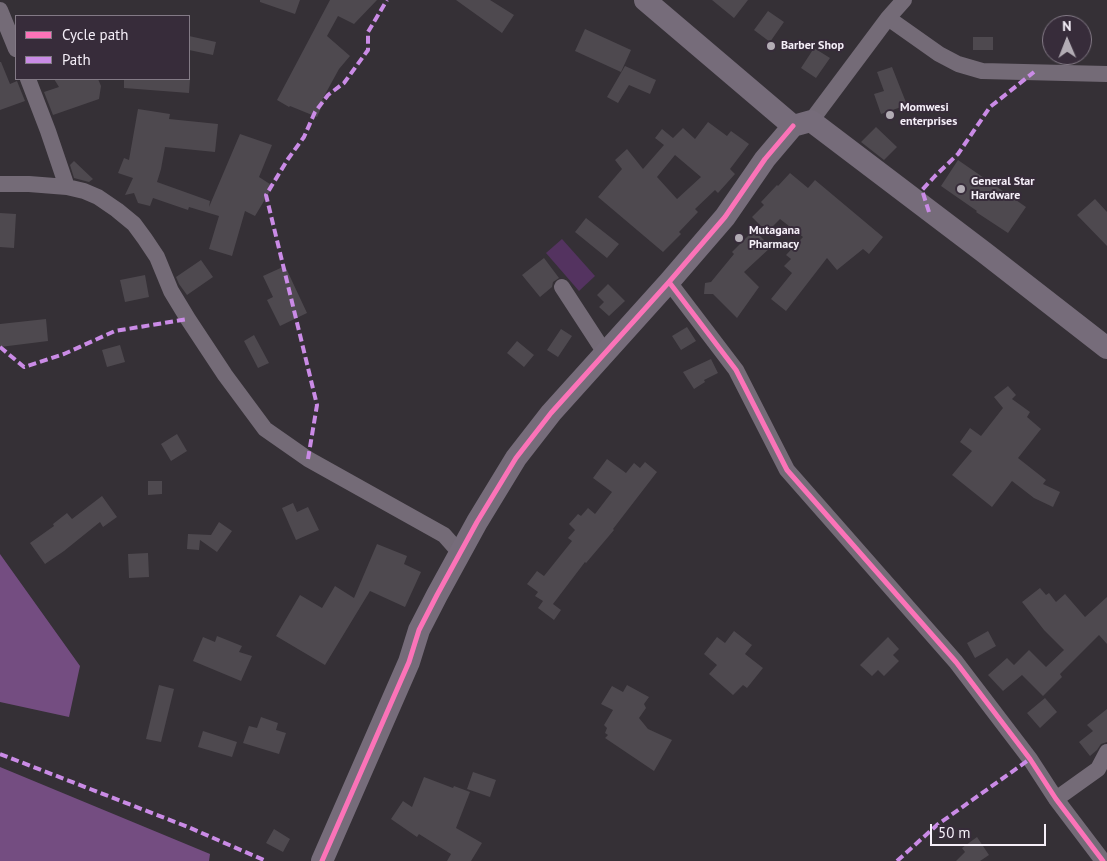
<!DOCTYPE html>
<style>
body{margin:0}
#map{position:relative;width:1107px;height:861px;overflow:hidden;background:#353036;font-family:"PT Sans",sans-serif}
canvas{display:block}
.legend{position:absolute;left:15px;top:15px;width:175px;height:65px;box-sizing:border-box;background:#372c3a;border:1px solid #837a86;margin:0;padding:6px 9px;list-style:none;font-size:15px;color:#f5eff8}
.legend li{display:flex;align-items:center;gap:10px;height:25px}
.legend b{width:25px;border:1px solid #837a86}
.north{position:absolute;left:1042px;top:15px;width:50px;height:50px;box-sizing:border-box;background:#372c3a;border:1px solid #837a86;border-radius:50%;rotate:359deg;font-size:14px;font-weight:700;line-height:20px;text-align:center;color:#f5eff8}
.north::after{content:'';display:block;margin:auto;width:18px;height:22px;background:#b2acb4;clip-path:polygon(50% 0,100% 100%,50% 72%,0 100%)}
.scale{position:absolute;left:930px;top:824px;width:116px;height:22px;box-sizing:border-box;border:2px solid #f5eff8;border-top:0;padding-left:6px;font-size:15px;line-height:18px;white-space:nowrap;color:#f5eff8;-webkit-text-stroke:4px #372c3a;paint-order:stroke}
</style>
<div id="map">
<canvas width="1107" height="861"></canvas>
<ul class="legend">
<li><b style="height:6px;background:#fb73b8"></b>Cycle path</li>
<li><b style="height:6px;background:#ca8be6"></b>Path</li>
</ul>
<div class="north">N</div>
<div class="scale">50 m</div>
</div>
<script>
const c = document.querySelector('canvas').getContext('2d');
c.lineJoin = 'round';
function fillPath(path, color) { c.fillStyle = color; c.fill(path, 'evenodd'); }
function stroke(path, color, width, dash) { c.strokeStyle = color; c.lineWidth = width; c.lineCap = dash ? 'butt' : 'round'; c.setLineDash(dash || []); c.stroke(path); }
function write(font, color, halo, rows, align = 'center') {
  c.font = font + ' "PT Sans",sans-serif'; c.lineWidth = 4; c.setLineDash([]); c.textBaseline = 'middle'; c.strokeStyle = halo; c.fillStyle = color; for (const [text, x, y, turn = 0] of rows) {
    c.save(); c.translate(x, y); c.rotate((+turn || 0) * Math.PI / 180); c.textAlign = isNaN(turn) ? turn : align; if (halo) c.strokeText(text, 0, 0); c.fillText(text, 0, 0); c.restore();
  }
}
fillPath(new Path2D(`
 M562,239l33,37 -16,15 -33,-38z`), '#543360');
fillPath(new Path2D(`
 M0,554l80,112 -11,51 -69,-15z
 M0,767l210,87 -1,7h-209z`), '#744d81');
fillPath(new Path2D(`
 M260,0h40l-5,14 -35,-12z
 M330,0h47l-23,24 -16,-8 -11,20 23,20 -11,13 -17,31 2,1 -7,16 -27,-11 -1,1 -12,-7z
 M456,0h34l24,15 -12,18z
 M712,0h36l-14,18z
 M768,11l16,11 -14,20 -16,-12z
 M585,29l46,21 -10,22 -46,-21z
 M189,36l27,6 -3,13 -24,-5z
 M973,37h20v13h-20z
 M814,48l16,10 -14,20 -15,-10z
 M0,62h1l9,22 7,-3 8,20 -25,9z
 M625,66l31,14 -6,14 -21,-9 -11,18 -11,-6z
 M892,67l15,38 -26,9 -7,-20 10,-3 -7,-19z
 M54,79h44l3,7 -2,13 -46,16 -9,-23 15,-5z
 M124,79h66l-1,14 -65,-5z
 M138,109l32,5 -1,5 49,5 -3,28 -50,-5 -4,22 -4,13 53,19 -1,6 31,-73 32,11 -13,32 14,9 -18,30 -10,-5 -13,45 -23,-7 10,-33 -30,-9 -1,3 -35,-12 -3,8 -12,-3 -4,-10 -9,2 8,-17 -15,-5 6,-15 5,2z
 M708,122l19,14 4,-5 18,13 -19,25 5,5 -17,19 -3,-3 -20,19 3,3 -19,20 2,2 -18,18 -65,-55 24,-28 -7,-9 12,-11 16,20 21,-24 -9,-7 7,-9 11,9 10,-10 12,11zM675,155l26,22 -24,22 -20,-22z
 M876,127l21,20 -13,13 -23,-18z
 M958,160l68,47 -18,26 -32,-21 1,-1 -36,-25z
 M74,161l19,18 -4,3 -15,-4 -4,-13z
 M790,173l18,15 7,-8 68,57 -14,17 -6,-5 -26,21 -10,-12 -41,53 -15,-12 21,-26 -8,-7 7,-7 -5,-4 17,-18 -23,-18 -13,13 -15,-15 12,-12 -3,-3 16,-17 1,1z
 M1095,199l12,13v34l-30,-31z
 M0,213l16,1 -2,34 -14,-1z
 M586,218l33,26 -12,14 -32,-26z
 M754,230l17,17 -27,25 15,15 -22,31 -24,-24h-9l1,-11 6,-1 23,-28 -2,-2z
 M544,258l15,20 -6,4 -1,5 -12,10 -18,-22z
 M201,260l12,17 -26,18 -8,-11 -3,-7z
 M285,266l22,47 -27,13 -13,-26 6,-3 -10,-21z
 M145,275l4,22 -24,5 -5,-22z
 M608,284l17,17 -16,15 -10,-9 5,-5 -7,-7z
 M46,319l2,22 -48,6v-23z
 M687,327l9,14 -15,9 -9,-14z
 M561,329l11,7 -14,21 -11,-7z
 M254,335l15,28 -11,5 -14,-27z
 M517,341l17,14 -10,12 -17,-14z
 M120,345l5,17 -18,5 -5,-17z
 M711,359l7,14 -14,7 1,2 -11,7 -11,-17z
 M1008,386l8,9 -4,4 18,13 -3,5 14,12 -23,29 28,22 -3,4 17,8 -7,15 -19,-9 -22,-17 -20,26 -40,-32 20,-24 -12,-9 10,-14 11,8 22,-28 -9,-11z
 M177,434l10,17 -16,10 -10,-17z
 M607,459l19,14 8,-10 6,5 5,-6 12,10 -44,57 1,1 -28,33 -1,-1 -32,42 8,6 -7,10 -16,-12 5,-7 -8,-5 3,-4 -11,-8 10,-13 7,5 28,-35 -4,-3 7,-8 -6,-6 9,-10 3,2 7,-8 7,6 17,-22 -19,-14z
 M148,481h14v13l-14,1z
 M102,496l15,21 -14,10 -3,-5 -36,29 -19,13 -15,-21 24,-17 -1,-2 14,-11 5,6z
 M293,503l4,9 11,-5 11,23 -23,10 -14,-32z
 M219,522l13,9 -15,21 -17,-12 -1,10 -12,-1 1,-15 23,1z
 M377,544l30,12 -3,8 17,8 -16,35 -35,-16 -45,74 -49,-29 24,-41 22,13 13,-22 19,12z
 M148,553l1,24 -20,1 -1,-24z
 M1040,588l6,7 3,-2 7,9 9,-8 20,23 22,-20v47l-8,-9 -39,39 2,3 -19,19 -21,-21 -19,16 -15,-16 19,-17 7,7 15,-15 17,17 18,-17 -20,-20 -22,-28z
 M734,631l18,14 -7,9 18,14 -16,20 -4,-3 -10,10 -24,-21 8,-9 -13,-11 13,-17 8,6z
 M988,631l8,15 -21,12 -8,-15z
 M217,636l25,10 -3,6 13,4 -11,25 -48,-20 10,-24 12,5z
 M888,637l11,12 -6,6 6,6 -15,15 -6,-6 -6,6 -12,-11z
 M159,685l15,4 -13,53 -15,-3z
 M627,685l22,12 -5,7 2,4 -7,10 9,11 24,11 -18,31 -49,-33 3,-3 -3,-2 2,-5 -3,-3 9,-15 -12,-6 11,-18 11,6z
 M1045,698l12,14 -17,16 -13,-15z
 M1107,709v33l-6,2 -4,6 -7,6 -11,-14 14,-11 -6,-6z
 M261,717l17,6 -2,7 10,3 -7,21 -36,-11 6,-17 8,2z
 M203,731l34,11 -5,15 -34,-10z
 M473,772l23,8 -6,17 -23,-8z
 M424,777l29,11 1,-2 16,6 -14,36 26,15 -11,18h-24l4,-7 -32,-20 -2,3 -26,-18 12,-18 9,6z
 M274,829l16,10 -7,13 -17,-9z
 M977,837l12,18 -9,6h-24l9,-9 -3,-4z`), '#4e494f');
stroke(new Path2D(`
 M0,10l16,39
 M888,18l51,36 19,10 24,7 125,3
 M28,79l20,52 19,56 17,4 14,6 19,13 17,14 11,15 12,18 14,34 17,28 37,56 40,54 43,30 136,76 16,18
 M811,121l77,-103 16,-18
 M0,184h29l38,3
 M669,282l67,88 51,100 169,192 74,97 26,40 47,62
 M562,287l43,66
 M1056,799l42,-30 9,-17`), '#746b77', 16);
stroke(new Path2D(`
 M645,0l148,126 18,-5 174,132 122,95
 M322,861l87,-199 10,-32 18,-35 40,-73 39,-64 35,-45 118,-131 56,-65 40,-58 28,-33`), '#766c7a', 22);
stroke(new Path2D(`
 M929,212l-7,-22 13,-14 23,-22 32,-47 44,-35
 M0,347l24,20 40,-13 51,-23 73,-12
 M308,459l9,-54 -51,-210 22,-36 16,-22 11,-25 13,-17 16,-12 24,-33v-18l19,-32
 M0,754l188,73 78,34
 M897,861l40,-36 93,-66`), '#ca8be6', 4, [8, 4]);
stroke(new Path2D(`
 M669,282l67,88 51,100 169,192 74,97 26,40 47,62
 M322,861l87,-199 10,-32 18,-35 40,-73 39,-64 35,-45 118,-131 56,-65 40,-58 28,-33`), '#fb73b8', 5);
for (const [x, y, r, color] of [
 [771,46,5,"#b2acb4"],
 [890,115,5,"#b2acb4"],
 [961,189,5,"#b2acb4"],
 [739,238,5,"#b2acb4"]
]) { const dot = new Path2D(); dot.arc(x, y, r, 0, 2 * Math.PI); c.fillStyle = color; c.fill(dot); stroke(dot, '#372c3a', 2); }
write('bold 12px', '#f5eff8', '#372c3a', [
 ["Barber Shop",781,46],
 ["Momwesi",900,108],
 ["enterprises",900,122],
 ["General Star",971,182],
 ["Hardware",971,196],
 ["Mutagana",749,231],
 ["Pharmacy",749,245]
], 'left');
</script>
